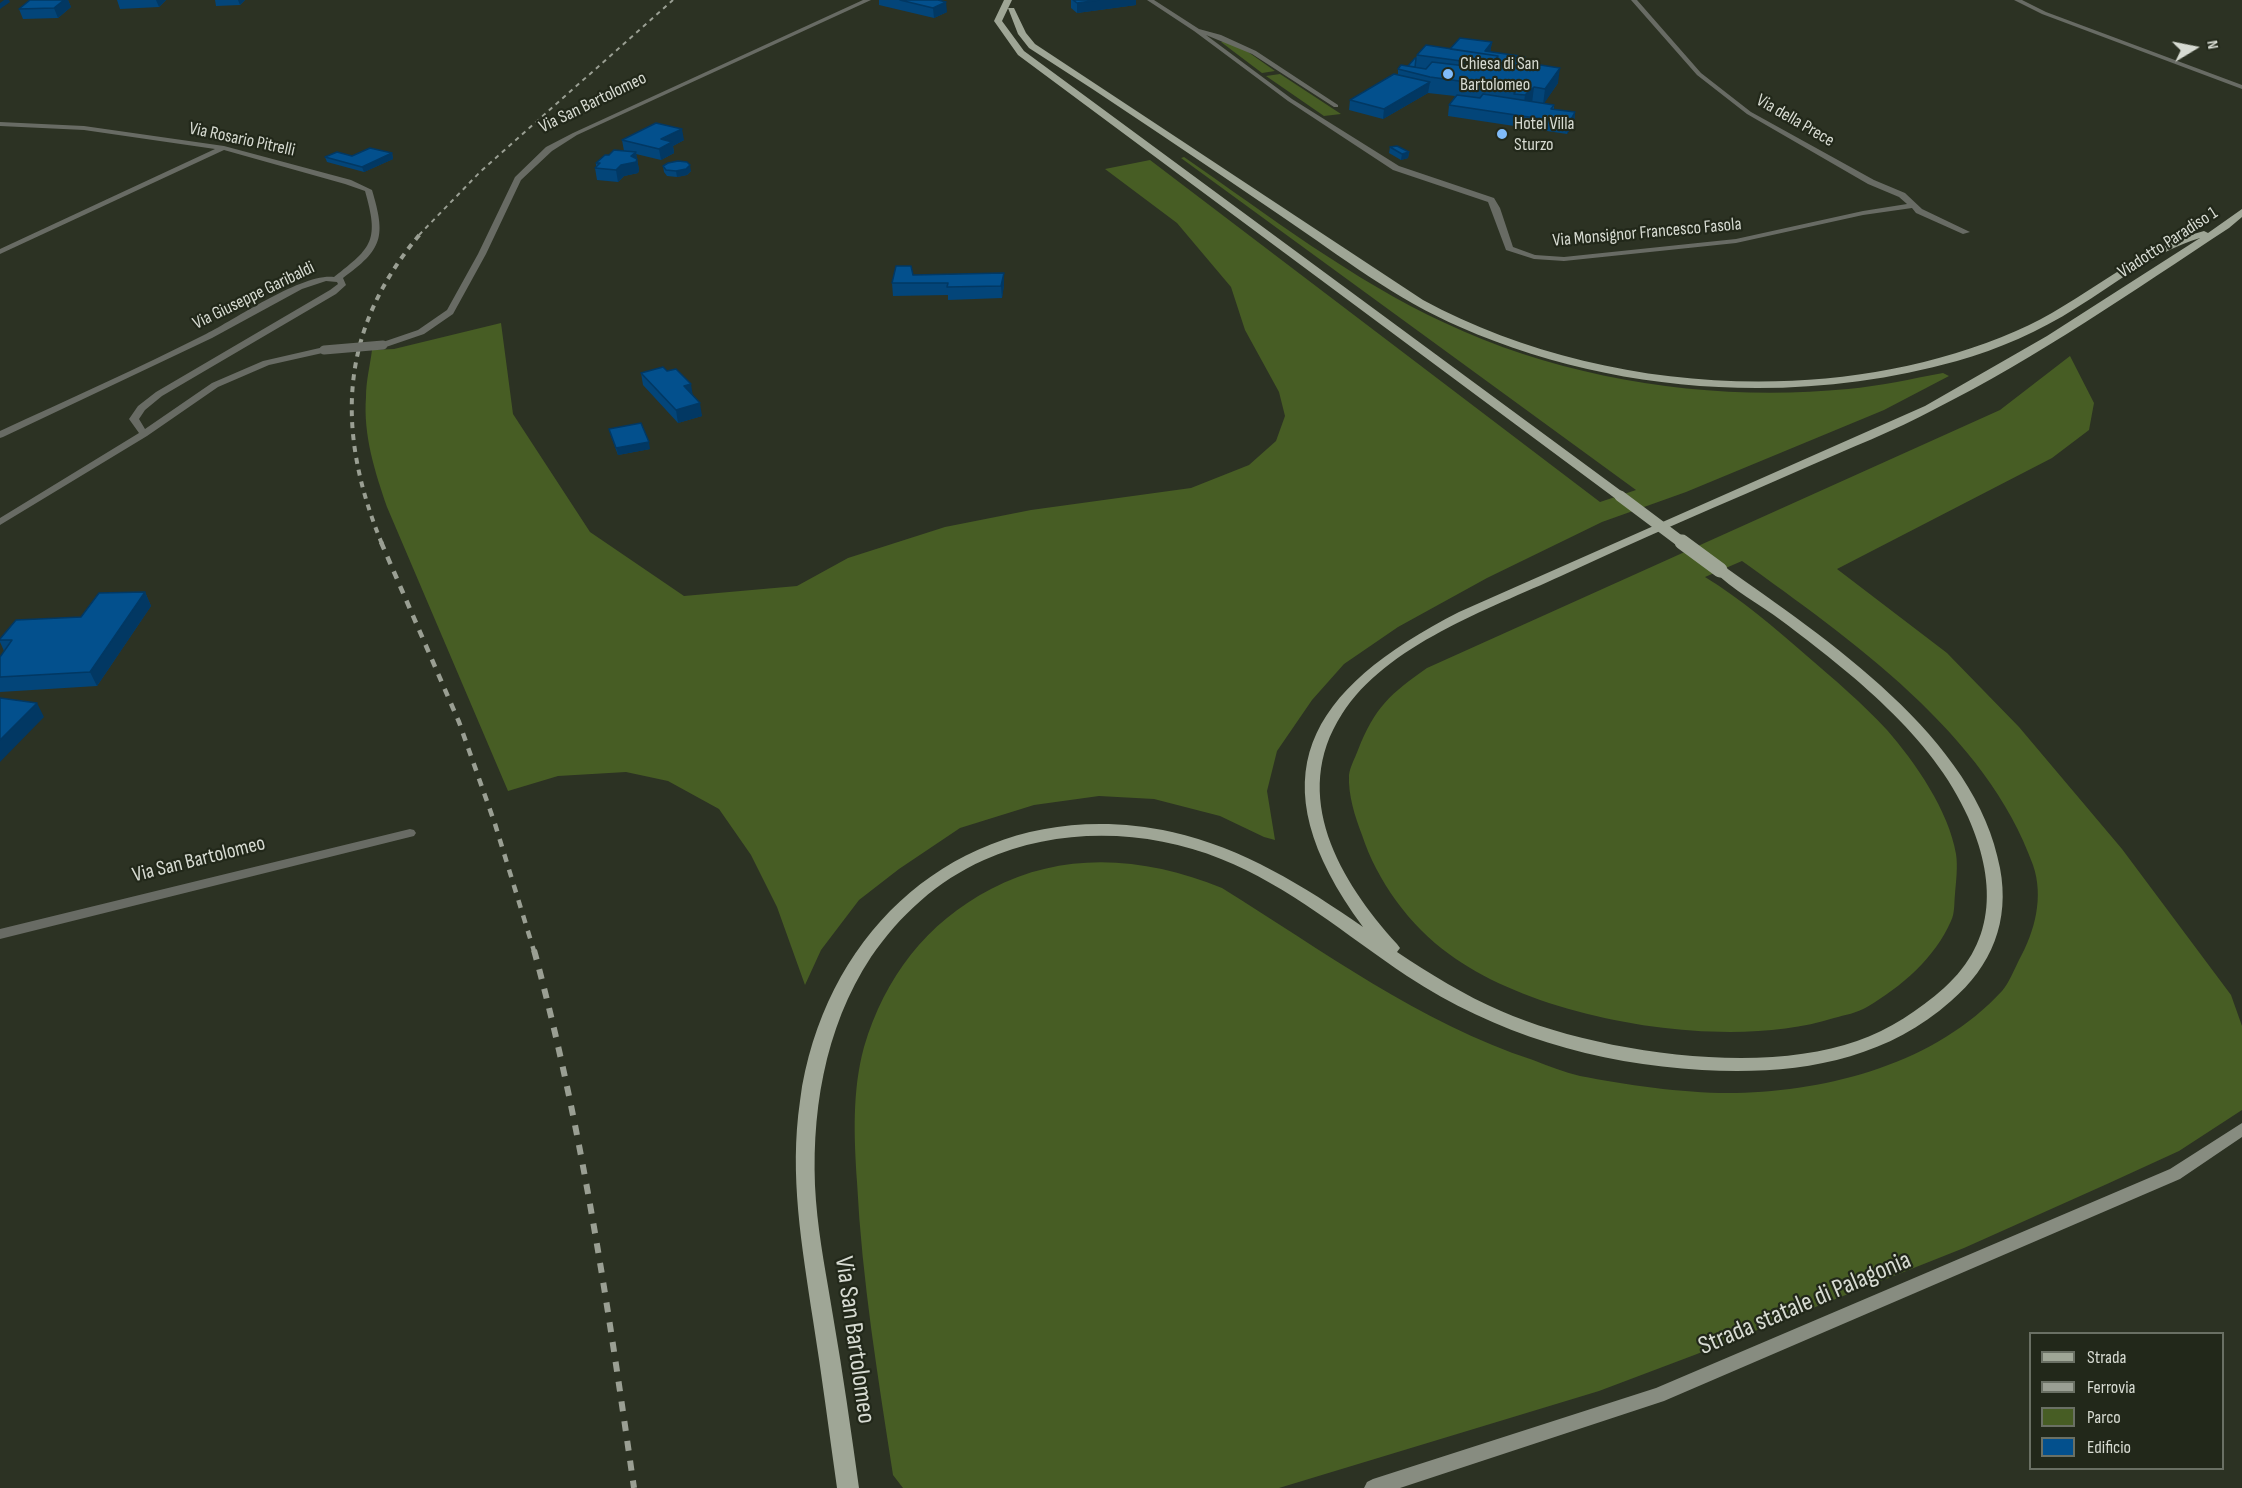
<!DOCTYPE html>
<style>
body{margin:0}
#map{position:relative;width:2242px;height:1488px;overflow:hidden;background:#2c3223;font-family:"Sofia Sans Condensed",sans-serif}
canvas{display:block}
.legend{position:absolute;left:2029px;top:1332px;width:195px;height:138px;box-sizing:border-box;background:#22281a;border:2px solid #6a7064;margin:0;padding:8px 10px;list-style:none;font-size:18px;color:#d7dbd2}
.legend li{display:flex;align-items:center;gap:12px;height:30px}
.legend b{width:30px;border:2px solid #6a7064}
.north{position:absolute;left:2164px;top:18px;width:60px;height:60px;-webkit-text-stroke:4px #22281a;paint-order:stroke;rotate:80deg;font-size:16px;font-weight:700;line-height:24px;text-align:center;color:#d7dbd2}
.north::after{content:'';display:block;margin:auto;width:21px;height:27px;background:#d7dbd2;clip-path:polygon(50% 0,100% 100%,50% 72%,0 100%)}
</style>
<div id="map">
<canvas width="2242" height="1488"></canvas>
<ul class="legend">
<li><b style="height:8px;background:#9fa696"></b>Strada</li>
<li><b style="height:8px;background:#9a9f93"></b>Ferrovia</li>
<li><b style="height:16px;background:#475d24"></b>Parco</li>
<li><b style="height:16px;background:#03508d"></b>Edificio</li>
</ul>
<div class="north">N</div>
</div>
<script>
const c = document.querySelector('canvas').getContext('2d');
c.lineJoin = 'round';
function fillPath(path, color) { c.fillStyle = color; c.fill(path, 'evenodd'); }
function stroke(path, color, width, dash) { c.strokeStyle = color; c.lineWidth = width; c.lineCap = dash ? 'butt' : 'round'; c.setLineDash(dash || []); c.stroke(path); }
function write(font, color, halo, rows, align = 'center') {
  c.font = font + ' "Sofia Sans Condensed",sans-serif'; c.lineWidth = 4.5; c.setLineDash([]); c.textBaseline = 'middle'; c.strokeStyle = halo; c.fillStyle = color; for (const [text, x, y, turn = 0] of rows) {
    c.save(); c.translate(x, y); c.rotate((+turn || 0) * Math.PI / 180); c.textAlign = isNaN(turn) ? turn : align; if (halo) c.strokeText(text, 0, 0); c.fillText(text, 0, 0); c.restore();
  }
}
fillPath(new Path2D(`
 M1225,41l16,6 34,24 -13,2 -41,-31z
 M1280,74l61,40 -17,2 -58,-40z
 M1184,157c84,58 168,123 261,166 123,58 268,79 403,66 32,-3 63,-10 95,-16l6,3 -65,34 -198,82 -84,30 -115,56 -89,49 -54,37 -32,36 -35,51 -10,40 8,49 -11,-3 -44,-21 -66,-17 -55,-3 -65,9 -74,23 -61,41 -40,31 -38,50 -16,35 -28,-78 -26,-52 -32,-46 -51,-28 -42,-9 -68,4 -50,15 -121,-284c-12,-35 -24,-72 -21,-110 0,-16 4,-31 6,-47l22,-1 107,-26 12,91 77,118 94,64 113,-10 51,-28 97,-31 86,-17 160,-22 58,-23 27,-24 9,-25 -6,-24 -34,-62 -14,-43 -54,-64 -72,-54 45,-9 450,342 36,-12 -455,-332z
 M2070,356l24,47 -5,27 -37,28 -215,111 110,84 72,74 103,122 109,146 11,31v84l-63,41 -72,33 -143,64 -267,106 -98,37 -320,97h-376l-10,-13c-15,-98 -31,-194 -36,-293 -3,-45 -5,-91 7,-135 21,-70 62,-124 127,-158 74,-39 155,-32 231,-1 100,62 198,135 311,172 15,6 31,12 47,16 47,9 108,18 156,17 94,-2 200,-30 266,-102 7,-8 12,-21 17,-31 16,-29 25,-63 14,-95 -46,-131 -183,-226 -291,-304l-37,16c36,22 70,51 102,79 28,24 55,47 80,74 28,32 62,81 69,124 2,12 0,28 -1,40 -1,9 0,19 -4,27 -16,37 -50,66 -84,86 -10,6 -22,8 -33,11 -106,34 -295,3 -385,-64 -39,-28 -72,-73 -87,-119 -7,-18 -14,-40 -13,-60 1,-8 6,-17 9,-25 17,-43 32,-56 69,-82l573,-258z`), '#475d24');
fillPath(new Path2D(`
 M863,0h8l-294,135 -25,16 -31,29 -35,74 -33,60 -29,20 -38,13h-6v-4l38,-13 29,-20 31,-56 37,-77 31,-30 27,-14z
 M1147,0h7l45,29 22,6 35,16 82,54v2h-4l-82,-53 -46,-19 86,64 107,67 95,32 6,10 13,39 22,8 29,2 172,-18 127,-28 44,-7 -8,-7 -31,-13 -121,-70 -50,-39 -66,-75h6l64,73 50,39 123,68 31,13 17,16 48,23 -7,2 -47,-21 -4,-5 -49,7 -127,28 -172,18 -30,-2 -28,-9 -18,-48 -95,-32 -105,-69 -94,-70z
 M2014,0h8l24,12 196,73v4l-200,-75z
 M0,122l84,4 140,20 127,34 21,10c14,47 11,59 -29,88l3,7 -10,9 -174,102 -17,14 -6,9 6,10 67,-46 51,-22 61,-14 3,1v4l-58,13 -51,22 -71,49 -147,89v-7l139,-85 -10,-14 9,-13 18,-14 174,-102 8,-6 -1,-2 -11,-1 -24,8 -90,49 -209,99 -3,1v-7c69,-32 139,-63 206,-97 30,-15 96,-61 128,-57 39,-30 45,-37 31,-86l-20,-7 -121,-34 -224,104v-5l215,-100 -131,-19 -84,-4z
 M410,829l4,1 2,3 -2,3 -414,103v-10z`), '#686b64');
fillPath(new Path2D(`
 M2242,1123v14l-62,42 -516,222 -264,87h-36l3,-6 6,-3 283,-91 514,-219z`), '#878c80');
fillPath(new Path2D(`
 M1004,0h8l-10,21 22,30 600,442 2,3 -2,3h-8l-598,-444 -24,-34z
 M1008,8h6l12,25 9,11 388,256c173,94 412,110 593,31 66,-28 119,-82 188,-100l4,2 34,-24v8l-13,11c-96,63 -191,129 -294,181 -41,22 -85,39 -128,58 -82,36 -165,71 -246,109 -72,33 -175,69 -219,138 -53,82 -2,167 55,230l3,4 -3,4c33,22 67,43 104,59 93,41 259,65 356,30 32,-11 62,-31 87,-53 54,-48 51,-110 24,-171 -35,-80 -118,-145 -186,-196 -22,-17 -50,-31 -69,-51l7,-4 5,1c100,71 252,171 275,301 10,53 -8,98 -49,133 -70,62 -159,74 -249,69 -106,-6 -207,-36 -295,-94 -61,-41 -118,-90 -186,-117 -74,-30 -163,-32 -237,1 -47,21 -84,55 -113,97 -47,71 -61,160 -55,244 3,39 11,77 17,115 10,57 18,115 26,172h-22c-8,-56 -15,-112 -24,-168 -11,-74 -24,-144 -13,-219 26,-187 183,-310 372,-269 71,16 132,54 191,95 -110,-150 -56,-237 96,-315l466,-206 122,-70 153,-98c-46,14 -83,45 -124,70 -36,23 -77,41 -119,53 -160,45 -343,34 -497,-34 -63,-27 -120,-71 -176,-109 -85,-58 -169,-115 -255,-170l-11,-14z`), '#9fa696');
stroke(new Path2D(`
 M419,235l62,-64 192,-171`), '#9a9f93', 2, [4.5, 4.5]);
stroke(new Path2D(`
 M382,544c-47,-114 -43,-215 39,-311`), '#9a9f93', 4, [6, 6]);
stroke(new Path2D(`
 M381,542l78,180 36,102 39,127`), '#9a9f93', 4.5, [8, 8]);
stroke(new Path2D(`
 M534,950c48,176 74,357 100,538`), '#9a9f93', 6, [10, 10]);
stroke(new Path2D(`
 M324,350l59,-5`), '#686b64', 9);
stroke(new Path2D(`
 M1620,496l64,48`), '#9fa696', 11);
stroke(new Path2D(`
 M1682,542l38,28`), '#9fa696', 15);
fillPath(new Path2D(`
 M30,0h38l3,7 -13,11 -35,1 -4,-10z
 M117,0h49l-7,7 -39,2z
 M215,0h30l-5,5 -24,1z
 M879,0h59l9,12 -13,6 -55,-13z
 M1071,0h65v5l-59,8 -6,-5z
 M1492,42l-2,10 34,11 34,20 -14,20 10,2v4l21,3 -1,11 -7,11 -119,-18 1,-11 6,-9 -27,-3 -45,26 -34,-9 1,-10 48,-26v-5l10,-3 8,-8 1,-3z
 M622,140h62l-11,6 1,7 -13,7 -25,-6 3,16 -1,3 -14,3 -6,6 -21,-2 -2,-12 1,-1v-4l13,-8 15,-4z
 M1390,147l19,5 -1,6 -7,2 -12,-7z
 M392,153l1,6 -29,13 -37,-10 -2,-5z
 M663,166l28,5 -4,4 -10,2 -10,-1 -3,-4z
 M913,275l91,10 -2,13 -54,2v-5l-55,1 -1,-13z
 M641,373l52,23 9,20 -24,7 -35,-38z
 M609,429l41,20 -32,6 -7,-19z
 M145,592l6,14 -54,80 -97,6v-35l4,-6 -4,-9v-3l81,-22z`), '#034579');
fillPath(new Path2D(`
 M4,0h5l1,2 -10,7v-6z
 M64,0h4l3,7 -13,11 -4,-10z
 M156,0h10l-7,7z
 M238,0h7l-5,5z
 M1099,0h37v5l-59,8v-10z
 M946,2l1,10 -13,6 -1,-10z
 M1492,42l-2,11 -5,-2z
 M1498,56l-3,20 -6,9 2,-20z
 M1560,68l-2,15 -15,22 2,-16z
 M1430,82l-2,11 -45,26 1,-10z
 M1534,87l-2,16 -9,8 2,-16z
 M1575,112l-1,11 -7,11 2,-11z
 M682,129l2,11 -11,6 1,7 -13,7 -2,-11 2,-10z
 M636,152l3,18 -1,3 -14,3 -6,6 -2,-12z
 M1409,152l-1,6 -7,2 1,-6z
 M392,153l1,6 -29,13 -2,-5z
 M690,165l1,6 -4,4 -10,2 -1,-6z
 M1004,273v12l-2,13 -1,-12z
 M691,384l2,13 -9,-11z
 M700,403l2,13 -24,7 -2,-13z
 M649,442l1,7 -32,6 -2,-7z
 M145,592l6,14 -54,80 -7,-14z
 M37,703l7,14 -44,45v-22z`), '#023863');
const building = new Path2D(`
 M30,0h34l-10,8 -35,1z
 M900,0h38l8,2 -13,6z
 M1073,0h26l-22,3z
 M1460,38l32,4 -7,9 35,5h-3l-13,7 -7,-1 1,-6 -48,-7z
 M1426,45l72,11 -7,9 -74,-10z
 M1517,56l8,1 -4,5 39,6 -15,21 -11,-2 -9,8 -11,-1 3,-5 -87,-12 -32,-8 3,-4 25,4 6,-7 59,7 5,-6 7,1z
 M1415,58h1l-1,9 -7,-1z
 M1394,74l36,8 -46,27 -34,-9z
 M1483,94l71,11 -3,4 24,3 -6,11 -120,-18 8,-10 23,3z
 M656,123l26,6 -21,10 11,3 -13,7 -37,-9z
 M1397,146l12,6 -7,2 -12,-7z
 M370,148l22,5 -30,14 -37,-10 12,-5 15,4z
 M614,150l22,2 -5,4 6,3 -1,3 -15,3 -5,5 -21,-2 5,-5h-4l9,-8h4z
 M678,161l9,1 3,3 -4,4 -10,2 -10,-1 -3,-4 5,-3z
 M896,266h15l2,9 91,-2 -3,13 -54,1 1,-4h-56z
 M663,367l4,4 9,-2 15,15 -7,2 16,17 -24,7 -35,-37z
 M641,423l8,19 -33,6 -7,-19z
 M145,592l-55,80 -90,5v-20l12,-17h-12v-1l16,-19 65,-3 18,-24z
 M0,698l37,5 -37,37z`);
fillPath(building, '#03508d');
stroke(building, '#023863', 1.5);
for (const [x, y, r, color] of [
 [1448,74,6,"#81bcfa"],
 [1502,134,6,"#81bcfa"]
]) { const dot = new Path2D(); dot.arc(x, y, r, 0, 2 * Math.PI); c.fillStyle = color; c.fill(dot); stroke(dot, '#22281a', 2); }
write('18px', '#d7dbd2', '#22281a', [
 ["Chiesa di San",1460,64],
 ["Bartolomeo",1460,85],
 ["Hotel Villa",1514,124],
 ["Sturzo",1514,145]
], 'left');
write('18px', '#d7dbd2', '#22281a', [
 ["Via San Bartolomeo",593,103,-26],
 ["Via della Prece",1795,121,30],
 ["Via Rosario Pitrelli",242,140,12],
 ["Via Monsignor Francesco Fasola",1647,233,-5],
 ["Viadotto Paradiso 1",2168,243,-33],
 ["Via Giuseppe Garibaldi",254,296,-26]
]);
write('21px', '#d7dbd2', '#22281a', [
 ["Via San Bartolomeo",199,860,-14]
]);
write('26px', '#d7dbd2', '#22281a', [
 ["Strada statale di Palagonia",1805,1304,-23],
 ["Via San Bartolomeo",854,1340,82]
]);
</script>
